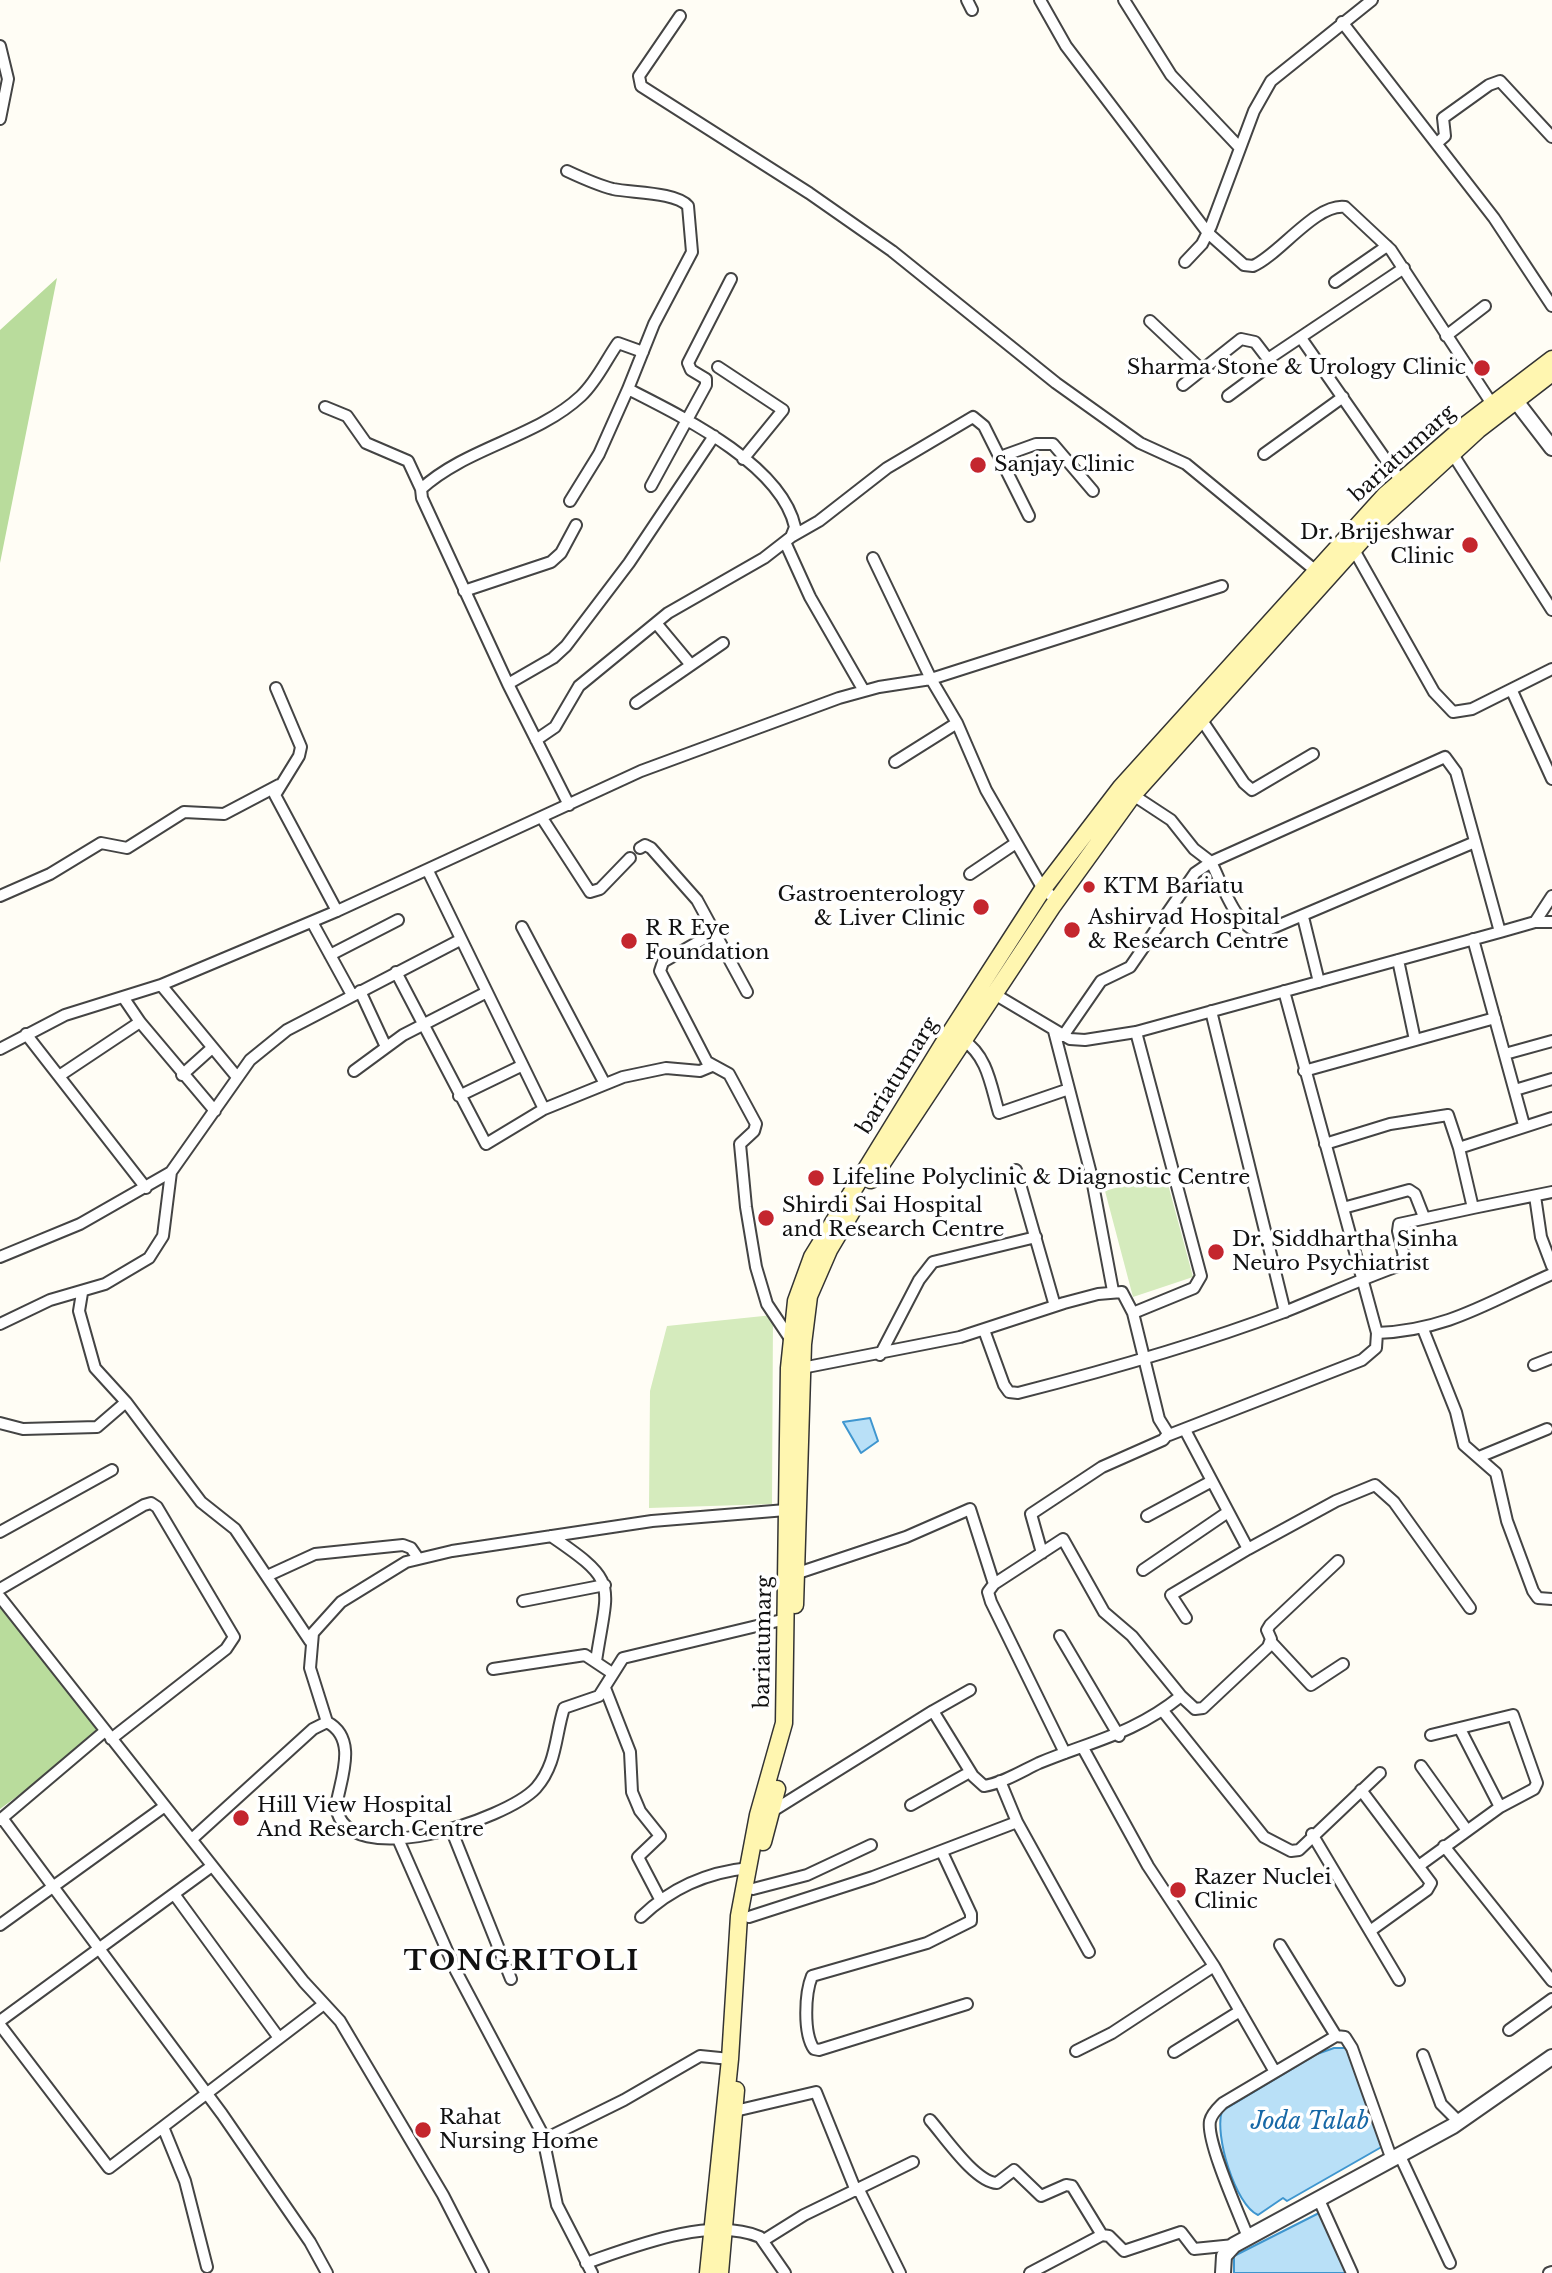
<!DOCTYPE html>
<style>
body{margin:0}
canvas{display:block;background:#fffdf5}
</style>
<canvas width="1552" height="2273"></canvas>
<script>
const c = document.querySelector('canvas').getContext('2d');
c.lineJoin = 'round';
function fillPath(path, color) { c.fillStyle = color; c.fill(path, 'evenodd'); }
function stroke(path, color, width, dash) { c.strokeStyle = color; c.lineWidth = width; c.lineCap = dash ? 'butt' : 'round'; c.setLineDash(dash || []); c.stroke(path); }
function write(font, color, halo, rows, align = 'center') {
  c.font = font + ' "Libre Baskerville",serif'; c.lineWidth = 7; c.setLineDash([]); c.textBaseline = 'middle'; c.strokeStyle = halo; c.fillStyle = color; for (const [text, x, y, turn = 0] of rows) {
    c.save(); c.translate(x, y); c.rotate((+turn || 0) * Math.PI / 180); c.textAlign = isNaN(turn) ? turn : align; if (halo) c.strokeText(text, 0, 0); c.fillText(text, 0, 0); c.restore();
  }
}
fillPath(new Path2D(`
 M1165,1173l28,104 -60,20 -28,-106z
 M773,1315l-1,189 -123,4 1,-117 17,-65z`), '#d5ebbd');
fillPath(new Path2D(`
 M57,278l-57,285v-233z
 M0,1602l105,129 -105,78z`), '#b9dc9c');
const water = new Path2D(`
 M870,1418l8,23 -17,12 -18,-31z
 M1334,2048h12l39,97 -98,56 -4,-3 -25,17c-23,-10 -44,-81 -36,-104l95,-57z
 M1321,2212l28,61h-115v-17z`);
fillPath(water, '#b9e0f7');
stroke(water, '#3f96cf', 2);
const minor = new Path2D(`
 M967,0l5,10
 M1040,0l26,46 142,187 36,32 9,1c26,-11 63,-63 92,-59l46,43 101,154
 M1124,0l47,75 69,73
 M680,16l-41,60 2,10 168,107 83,58 164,132 84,60 46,21 130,107
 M1342,22l152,196 58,88
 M0,46l8,33 -8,40
 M1437,143l8,-7 -2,-18 46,-33 11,-4 52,56
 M567,171c15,7 30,14 46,18 19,4 63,3 75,17l4,46 -38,72 -26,65
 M1185,262l17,-18 9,-18 43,-115 17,-30 101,-81
 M1335,282l52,-36
 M1150,321l52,49
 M1446,336l39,-30
 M1301,338l99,142
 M643,352l-25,-9c-12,17 -21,38 -37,53 -45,42 -114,51 -160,93l1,9 86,186 45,-26 13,-12 63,-83 85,-127
 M718,367l65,43 -40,49
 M1183,385l58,-46 14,3 13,17
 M1228,396l38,-28 2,-9 136,-91
 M325,407l22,9 19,27 42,18 13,28
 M1452,453l100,157
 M1264,454l79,-57
 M1000,457l36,-13h17l40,47
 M651,486l55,-101v-6l-15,-9 -3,-7 43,-84
 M791,537l28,-16 68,-53 86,-51 11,9 45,90
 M785,542l25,55 54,94
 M1354,550l80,142 19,20 19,-3 80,-40
 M873,558l58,121 26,44 29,67 57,99 14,11
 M464,591l87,-29 10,-9 15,-28
 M656,623l35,42
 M508,684l61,121
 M276,688l25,59 -2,9 -24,39 62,116
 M1512,691l40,88
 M636,703l87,-60
 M1201,719l43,64 8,7 61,-36
 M536,740l19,-13 24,-41 89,-73 96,-55 27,-21 4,-10c-14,-63 -114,-111 -167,-138l-29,65 -29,47
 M895,762l62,-39
 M542,818l48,74 10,-3 30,-31
 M640,848l5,-3 6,3 46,52 50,92
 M428,871l116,238
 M970,874l46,-31
 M0,896l50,-22 51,-31 26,5 57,-36 40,2 55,-29
 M1303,917l16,65
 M312,922l40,73
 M1535,922l17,-26
 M522,927l83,157
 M717,931l-54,31 -3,9 47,91 22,12 27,50 -2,7 -14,13 6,63 10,60 11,37 24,36
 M1500,932l35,-10h17
 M1473,939l51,186
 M330,955l68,-35
 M1398,960l17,80
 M396,972l90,172 58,-35 79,-32 43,-9 34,3 12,-5
 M161,985l76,92
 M360,991l26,56
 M991,992l79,47 15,1 51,-8 364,-100 -44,-160 -11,-15 -234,105 -17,-13 -23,-29 -38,-25
 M123,997l17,25 75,89
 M1211,1011l74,301
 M1054,1031l37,143 22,117
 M26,1034l120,154
 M1063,1036l38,-55 29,-14 65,-94 16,-11c11,21 26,70 52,70l212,-90
 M963,1040c25,16 28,47 36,73l70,-24
 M0,1049l65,-34 96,-30 176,-74 304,-140 198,-73 40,-11 52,-8 291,-93
 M1505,1054l47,-13
 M354,1071l49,-36 82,-42
 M1304,1071l191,-53
 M182,1075l30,-27
 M59,1076l81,-54
 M1515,1090l37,-11
 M459,1096l62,-30
 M1325,1144l65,-20 58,-9 11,33 14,60 79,-16
 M1459,1148l93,-30
 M1016,1170l39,136
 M1535,1196l6,41 11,29
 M1343,1208l66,-18 6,4 9,23
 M0,1257l80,-33 91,-52 79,-112 37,-30 173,-90
 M82,1293l-3,18 16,57 31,34
 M1133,1313l26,106 10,16 193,-75 14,-12 1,-15 -93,-342
 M0,1324l50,-24 55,-16 44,-26 14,-22 8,-64
 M1423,1329l33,83 8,33 32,28 11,48 26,70 5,7 14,1
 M984,1330l20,55 5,7 9,1c90,-23 179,-48 266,-81 38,-15 75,-32 114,-46l6,-10 -6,-25 1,-7 74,-16
 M1377,1333c72,-3 111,-31 175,-59
 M880,1355l39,-75 14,-18 103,-25
 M1534,1365l18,-7
 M802,1368l158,-31 104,-34 34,-9 24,-2 11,21 61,-25 7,-12 -65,-244
 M0,1423l23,6 74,-2 29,-25 75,100 34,27 75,112
 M1185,1430l63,119 88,-48 39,-16 19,17 76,106
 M1479,1457l68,-28
 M1147,1516l65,-35
 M0,1532l112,-62
 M551,1536c69,47 57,46 45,125
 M1042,1553l-11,-39 71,-47 61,-27 5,-6
 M1143,1570l85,-58
 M792,1575l114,-38 64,-28 24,75 -6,8 3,10 74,151
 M267,1576l48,-22 88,-9 8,3 7,10
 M0,1589l144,-84 7,-2 6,4 77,130 -8,12 -115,90
 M0,1597l304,385 36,39 103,174 40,78
 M523,1601l82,-16
 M1186,1618l-15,-23 77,-46
 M1060,1636l59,100
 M1271,1642l40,43 32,-21
 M493,1669l92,-14 27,18
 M605,1688l25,64 2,40 8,19 20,25 -22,21 22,42
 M1181,1696l14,13 8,-1 65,-61 3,-8 -4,-9 3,-5 68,-64
 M933,1711l37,-21
 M1163,1711l101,126 27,14 8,-1 81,-77
 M327,1722l-17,-54 3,-35 28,-31 65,-40 46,-11 200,-30 134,-11
 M1460,1729l40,78
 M1083,1748l65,118 66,100 61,106
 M1421,1766l45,63
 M1000,1781l17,41 72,130
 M1361,1790l70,93 -4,7 -57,41
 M911,1805l59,-33
 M771,1812l162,-101 40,65 11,10c19,-3 38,-15 55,-23 53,-22 95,-29 142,-67l-49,-60 -28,-24 -41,-73 -69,45
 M2,1818l220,296 88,128 17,31
 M0,1820l105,-89
 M451,1829l60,150
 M1312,1834l87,146
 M192,1839l121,-110 14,-7c32,17 13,58 9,85 11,66 170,13 200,-19 21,-24 19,-52 28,-80l35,-12 24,-38 163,-39
 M398,1839l58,132 86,162 15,72 35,68
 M1444,1846l108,135
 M942,1852l29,62v7l-44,22 -115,33c-7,17 -9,57 2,73l5,1 148,-46
 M1420,1865l80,-58 34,-18 3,-6 -24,-68 -82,20
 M753,1889l54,-14 64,-30
 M174,1894l105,144
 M641,1917c30,-29 67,-45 108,-49
 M749,1917l124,-40 144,-55
 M0,1925l165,-119
 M1280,1945l56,91
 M0,2021l212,-155
 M0,2025l109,143 215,-164
 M1509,2030l43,-31
 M1076,2051l36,-18 102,-67
 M1174,2052l66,-41
 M1423,2055l18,49 18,18
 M735,2111l81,-19 40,99
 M930,2120c15,17 45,62 67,63l17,-13 27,26 25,-11 6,1 30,49
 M163,2127l22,54 22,86
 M545,2139l79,-39 76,-44 30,3
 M1400,2156l50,107
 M859,2190l41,83
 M1319,2200l33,73
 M1248,2237c-9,-23 -42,-96 -38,-116 2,-8 8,-13 13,-18l113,-67 9,1 7,11 40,112
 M764,2240l40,-25 109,-53
 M586,2263c49,-17 124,-47 174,-26l25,36
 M1030,2273l72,-38 7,1 15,15 57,-19 13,17 40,-4
 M1549,2273l3,-1`);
const tertiary = new Path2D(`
 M1509,392l43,56
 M1223,2273l1,-17 10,-11 219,-119 99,-69`);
const secondary = new Path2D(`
 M871,1180l181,-273 81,-112 247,-275 98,-90 74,-57
 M795,1605l8,-261 6,-48 20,-46 25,-42
 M763,1842l14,-53
 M708,2273l22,-214 9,-143 19,-101 26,-92 5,-355 7,-67 16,-44 131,-213 100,-155 78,-102 264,-292 83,-72 84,-64
 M720,2273l16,-183`);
stroke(minor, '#444', 14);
stroke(tertiary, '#444', 18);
stroke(secondary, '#333', 19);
stroke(minor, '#fff', 10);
stroke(tertiary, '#fff', 14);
stroke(secondary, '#fff6b0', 16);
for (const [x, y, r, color] of [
 [1482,368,9,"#c4262e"],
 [978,465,9,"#c4262e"],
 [1470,545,9,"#c4262e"],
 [1089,887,7,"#c4262e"],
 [981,907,9,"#c4262e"],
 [1072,930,9,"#c4262e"],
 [629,941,9,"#c4262e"],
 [816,1178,9,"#c4262e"],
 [766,1218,9,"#c4262e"],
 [1216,1252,9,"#c4262e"],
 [241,1818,9,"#c4262e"],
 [1178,1890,9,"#c4262e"],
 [423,2130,9,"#c4262e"]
]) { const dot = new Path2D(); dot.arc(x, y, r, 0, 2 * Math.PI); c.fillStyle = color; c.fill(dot); stroke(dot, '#fff', 2.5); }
write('21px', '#111', '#fff', [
 ["Sharma Stone & Urology Clinic",1466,368,"right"],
 ["Sanjay Clinic",994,465],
 ["Dr. Brijeshwar",1454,533,"right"],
 ["Clinic",1454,557,"right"],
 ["KTM Bariatu",1103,887],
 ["Gastroenterology",965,895,"right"],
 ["& Liver Clinic",965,919,"right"],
 ["Ashirvad Hospital",1088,918],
 ["& Research Centre",1088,942],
 ["R R Eye",645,929],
 ["Foundation",645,953],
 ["Lifeline Polyclinic & Diagnostic Centre",832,1178],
 ["Shirdi Sai Hospital",782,1206],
 ["and Research Centre",782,1230],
 ["Dr. Siddhartha Sinha",1232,1240],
 ["Neuro Psychiatrist",1232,1264],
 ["Hill View Hospital",257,1806],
 ["And Research Centre",257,1830],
 ["Razer Nuclei",1194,1878],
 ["Clinic",1194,1902],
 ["Rahat",439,2118],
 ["Nursing Home",439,2142]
], 'left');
write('21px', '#111', '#fff', [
 ["bariatumarg",1403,454,-42],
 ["bariatumarg",898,1076,-58],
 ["bariatumarg",764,1642,-89]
]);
write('italic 23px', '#1768a6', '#fff', [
 ["Joda Talab",1310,2123]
]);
c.letterSpacing = '2px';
write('bold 28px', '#111', '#fff', [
 ["TONGRITOLI",522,1962]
]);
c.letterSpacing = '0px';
</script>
